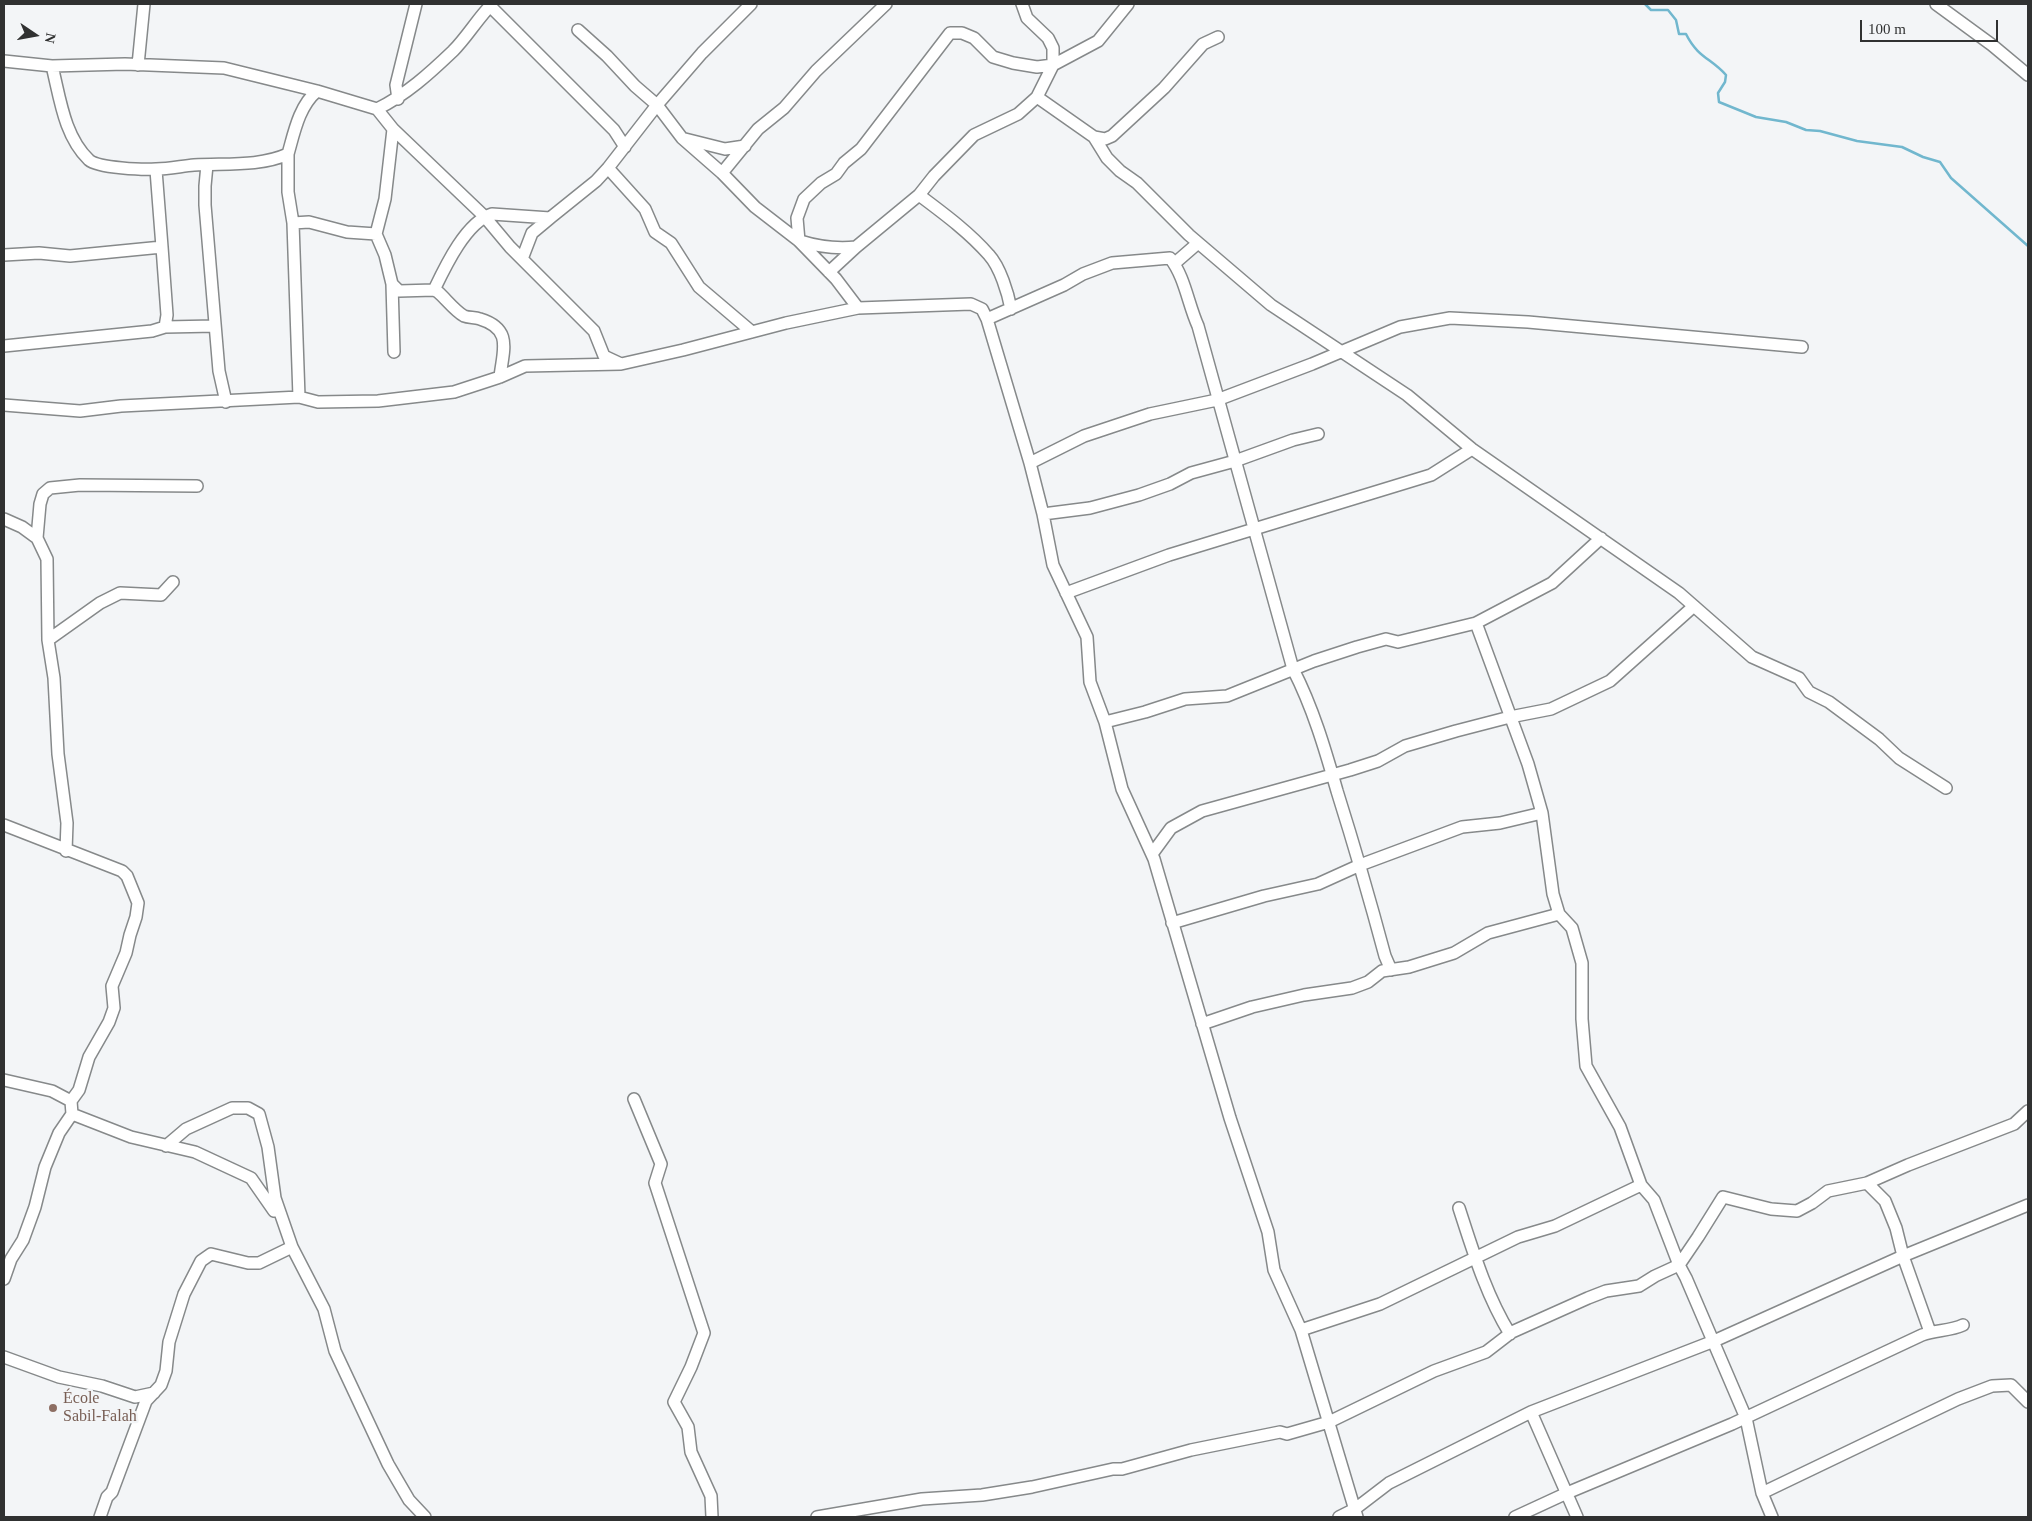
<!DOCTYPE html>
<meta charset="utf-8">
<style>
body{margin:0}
#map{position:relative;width:2032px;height:1521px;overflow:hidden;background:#f3f5f7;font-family:"Times New Roman",serif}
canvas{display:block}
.frame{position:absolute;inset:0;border:5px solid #303131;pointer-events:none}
.north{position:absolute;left:10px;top:10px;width:50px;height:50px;-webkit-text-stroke:4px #f3f5f7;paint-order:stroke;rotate:102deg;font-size:14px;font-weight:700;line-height:20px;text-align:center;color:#303131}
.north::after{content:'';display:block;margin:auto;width:18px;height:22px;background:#303131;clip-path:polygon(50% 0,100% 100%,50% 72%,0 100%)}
.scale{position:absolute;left:1860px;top:20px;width:138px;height:22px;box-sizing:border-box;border:2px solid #303131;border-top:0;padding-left:6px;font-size:15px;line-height:18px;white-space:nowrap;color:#303131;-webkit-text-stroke:4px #f3f5f7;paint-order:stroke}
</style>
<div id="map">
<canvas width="2032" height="1521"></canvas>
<div class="frame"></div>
<div class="north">N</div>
<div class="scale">100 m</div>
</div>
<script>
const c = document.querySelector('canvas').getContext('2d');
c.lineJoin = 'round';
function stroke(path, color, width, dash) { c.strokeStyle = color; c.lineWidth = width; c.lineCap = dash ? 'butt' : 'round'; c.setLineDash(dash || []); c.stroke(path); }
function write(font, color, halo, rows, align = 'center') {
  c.font = font + ' "Times New Roman",serif'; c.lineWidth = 4.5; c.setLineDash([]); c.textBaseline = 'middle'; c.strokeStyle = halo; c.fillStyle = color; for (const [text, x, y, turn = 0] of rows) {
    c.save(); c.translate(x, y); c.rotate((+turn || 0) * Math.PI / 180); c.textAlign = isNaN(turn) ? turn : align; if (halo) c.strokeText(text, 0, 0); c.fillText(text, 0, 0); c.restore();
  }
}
stroke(new Path2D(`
 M1645,4l6,6h17l8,10 3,14h7c12,24 25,24 40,41l-1,7 -7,11 1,9 37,15 30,5 20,8 14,1 37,10 45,6 21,10 17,5 11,16 77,68`), '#71b7ce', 2.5);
const street = new Path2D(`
 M1936,4l56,41 36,30
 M490,6l124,124 11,17
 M578,30l29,26 28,30 22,19 25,33 40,35 33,34 44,34 37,38 22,29
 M4,61l48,5 73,-2 99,4 93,23 60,18 16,20 91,87 26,31 84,84 10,25 15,7
 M138,65l6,-61
 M52,66c8,32 12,70 37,94 9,8 55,10 67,9 13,0 26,-3 38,-4 31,-2 65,2 94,-11v38l5,31 6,174
 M1037,97l57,40 11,2 7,-3 52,-48 39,-44 15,-7
 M398,99l-2,-14 20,-81
 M377,109c29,-14 53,-36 76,-58 14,-14 25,-33 39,-47
 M393,129l-8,70 -9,35 9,21 7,29 7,7 35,-1 4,2c8,7 17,19 26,24 5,2 11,1 16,3 33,10 23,31 20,58
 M1094,137l13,21 13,13 17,12 52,52 82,70 136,90 65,54 207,144 73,64 47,21 10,14 20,10 50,37 20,19 47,30
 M685,139l40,10 20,-3
 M288,154c6,-21 11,-48 29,-63
 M207,165l-2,21v19l14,166 7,31
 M608,168l37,41 10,23 16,11 28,44 53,45
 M722,173l36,-44 26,-21 32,-37 70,-67
 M919,195c24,18 50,37 70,60 11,12 19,38 22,54
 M293,223l16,-1 38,10 29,2
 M799,241l-2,-23 7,-19 17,-16 15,-9 8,-11 17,-14 89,-116h12l12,5 19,19 20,6 24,4 16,-2 45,-24 30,-37
 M800,241c19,6 36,8 56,6
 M4,255l35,-2 31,3 92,-9 -6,-77
 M522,259l10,-26 18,-15
 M1175,263l23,-20
 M829,272l27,-25 63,-52 15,-19 40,-41 44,-21 19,-17 16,-32v-17l-5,-10 -21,-20 -5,-14
 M392,284l2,68
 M434,290c11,-23 32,-68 58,-76l58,4 46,-37 12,-13 49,-63 45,-52 49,-49
 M987,319l77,-34 19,-11 29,-11 58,-5c15,19 18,46 28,68l95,343c20,39 32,80 44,122 17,54 33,109 48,165l6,14
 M165,327l50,-1
 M4,346l148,-15 13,-4 2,-12 -5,-68
 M4,405l76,6 41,-5 178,-9 19,5 60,-1 76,-9 46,-15 25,-11 96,-2 62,-14 103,-27 72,-15 113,-4 11,5 5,10 43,144 13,51 10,51 34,72 3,45 15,40 17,67 32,70 76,259 38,114 6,38 27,60 56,187
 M1030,463l54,-27 66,-22 67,-14 95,-36 88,-37 50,-9 78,4 274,25
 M1043,514l47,-6 49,-13 31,-11 21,-11 44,-12 58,-21 25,-6
 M4,519l18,8 15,11 10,21 1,81 6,38 4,76 9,69 -1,28
 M37,538l3,-34 3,-10 7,-6 30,-3 117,1
 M1066,593l103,-38 262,-80 41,-26
 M1476,623l52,141 14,49 11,81 6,20 13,14 10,35v56l4,47 34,61 21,58 13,15 25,65 7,13 60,140 16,75 10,24
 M48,640l52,-37 20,-10 41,2 12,-13
 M1105,722l40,-10 40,-13 42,-3 87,-35 43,-14 29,-8 12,3 78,-19 76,-40 49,-45
 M4,825l118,46 5,5 11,27 -2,14 -6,18 -4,18 -14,33 2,22 -5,14 -20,35 -10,33 -8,11
 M1152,854l19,-26 31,-17 148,-41 28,-9 27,-15 51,-15 54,-14 41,-8 59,-28 84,-75
 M1172,923l92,-27 54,-12 42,-19 102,-38 38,-4 42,-10
 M1202,1024l50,-17 52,-12 48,-7 16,-6 14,-11 27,-4 45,-14 34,-20 71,-19
 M4,1080l48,11 19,10 1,13 -13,19 -14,34 -10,40 -12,33 -12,19 -7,20
 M634,1099l27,65 -6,19 49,150 -13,34 -17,35 14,25 3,25 20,44 1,21
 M72,1114l59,23 64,15 56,26 23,33
 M166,1146l20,-17 46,-21h16l11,6 9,33 7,51 17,49 32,62 11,42 53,113 21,36 16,17
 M1867,1183l18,18 11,27 7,28 27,76
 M1459,1208c14,43 27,87 51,126
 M1301,1330l79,-26 138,-67 37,-11 86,-41
 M4,1357l55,20 43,9 33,11 19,-4
 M1531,1412l46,105
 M1762,1493l196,-94 34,-13 19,-1 17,17
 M100,1517l7,-20 5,-5 34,-91 15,-16 5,-14 3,-29 15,-48 17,-33 10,-7 37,9h11l33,-16
 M817,1517l105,-18 60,-4 50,-8 81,-18h9l69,-19 89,-18 7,2 42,-12 105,-51 52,-19 26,-20 76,-34 18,-7 33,-5 16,-10 24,-11 19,-28 25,-40 48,12 26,2 15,-8 16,-12 39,-8 41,-18 106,-41 14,-13
 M1339,1517l16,-8 34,-26 142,-71 183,-71 189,-85 125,-51
 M1515,1517l52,-24 165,-69 190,-89c14,-5 28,-4 41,-10`);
stroke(street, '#86898a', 14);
stroke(street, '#fff', 11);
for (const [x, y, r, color] of [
 [53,1408,5,"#8d6e63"]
]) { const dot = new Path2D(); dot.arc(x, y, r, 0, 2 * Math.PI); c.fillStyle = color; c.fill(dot); stroke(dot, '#f3f5f7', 2); }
write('16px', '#785e54', '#f3f5f7', [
 ["École",63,1399],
 ["Sabil-Falah",63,1417]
], 'left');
</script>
